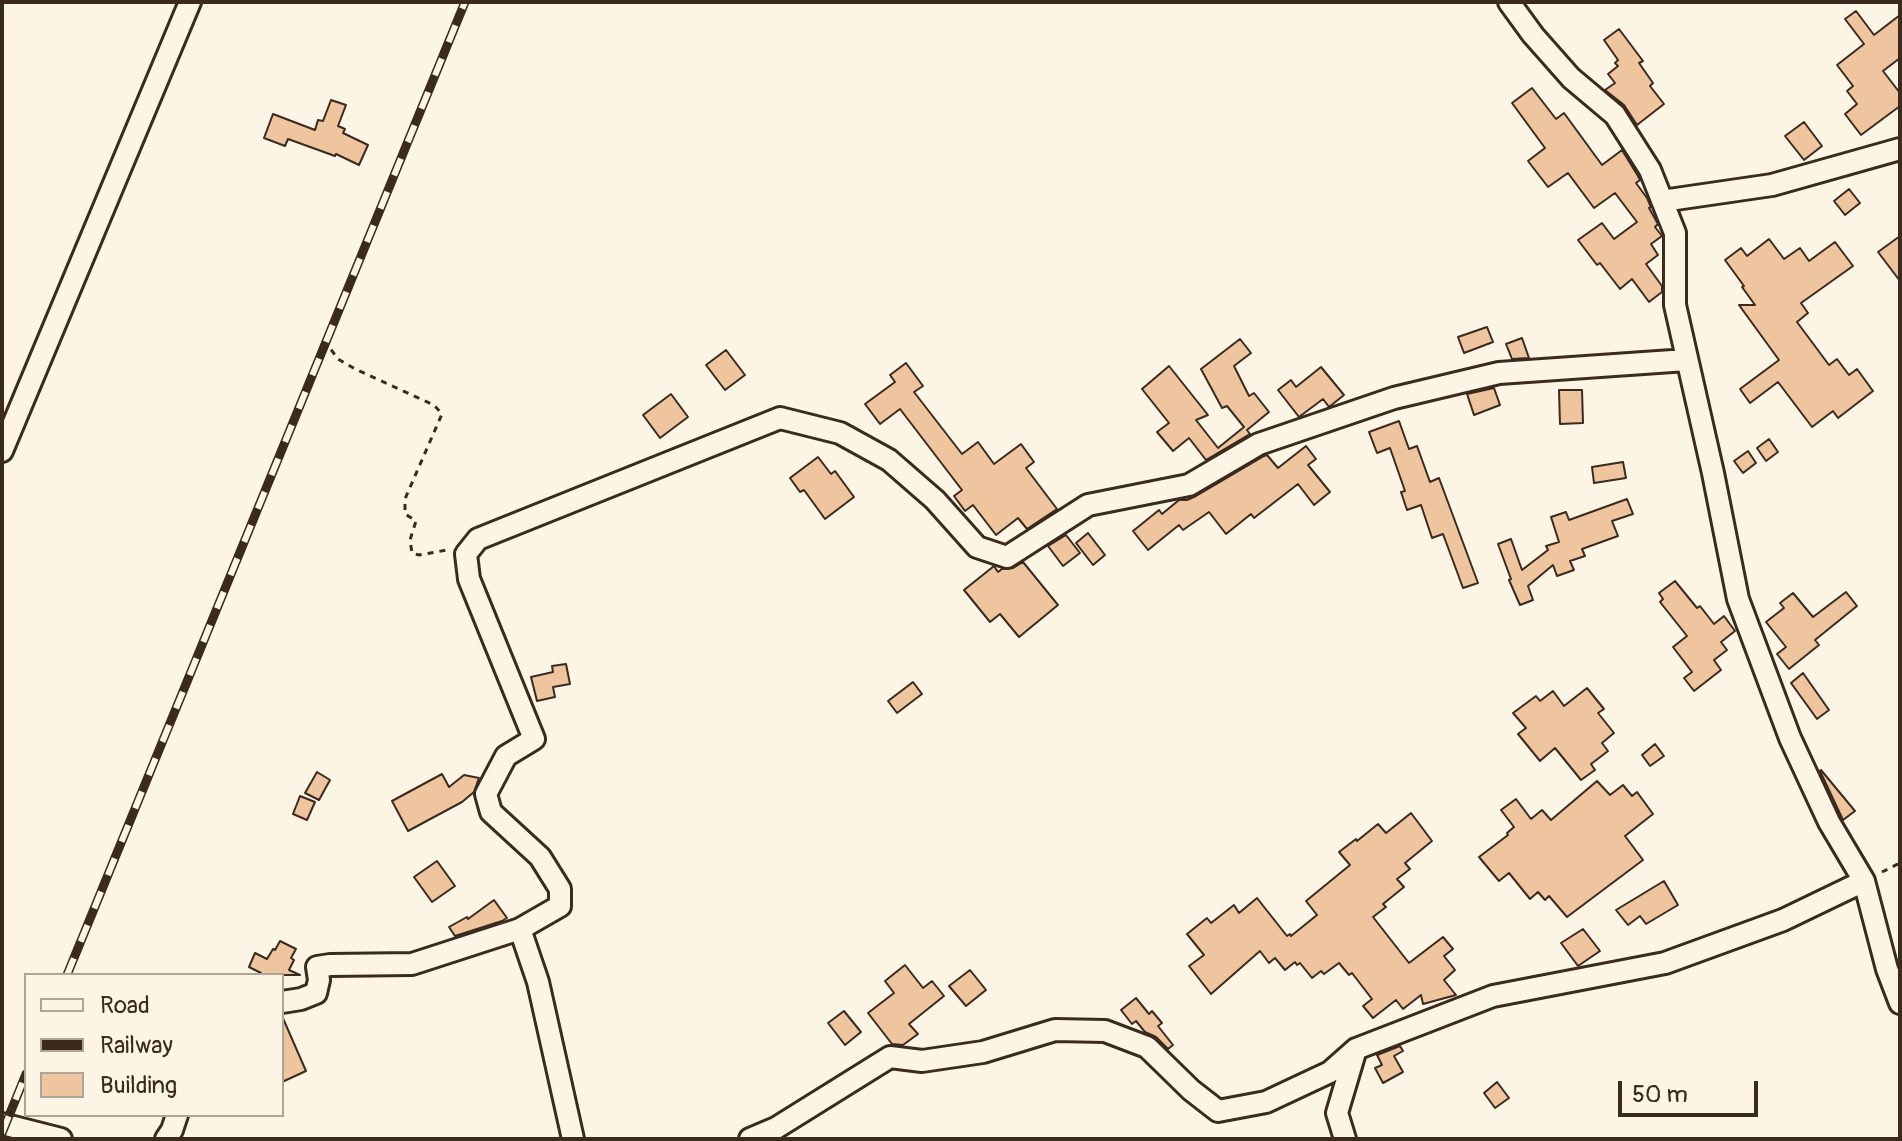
<!DOCTYPE html>
<style>
body{margin:0}
#map{position:relative;width:1902px;height:1141px;overflow:hidden;background:#fcf5e5;font-family:Pangolin,sans-serif}
canvas{display:block}
.frame{position:absolute;inset:0;border:4px solid #3b2a1e;pointer-events:none}
.legend{position:absolute;left:24px;top:973px;width:260px;height:144px;box-sizing:border-box;background:#fcf5e5;border:2px solid #afa495;margin:0;padding:10px 14px;list-style:none;font-size:24px;color:#3b2a1e}
.legend li{display:flex;align-items:center;gap:16px;height:40px}
.legend b{width:40px;border:2px solid #afa495}
.scale{position:absolute;left:1618px;top:1081px;width:140px;height:36px;box-sizing:border-box;border:4px solid #3b2a1e;border-top:0;padding-left:10px;font-size:24px;line-height:28px;white-space:nowrap;color:#3b2a1e;-webkit-text-stroke:6px #fcf5e5;paint-order:stroke}
</style>
<div id="map">
<canvas width="1902" height="1141"></canvas>
<div class="frame"></div>
<ul class="legend">
<li><b style="height:10px;background:#fcf5e5"></b>Road</li>
<li><b style="height:10px;background:#3b2a1e"></b>Railway</li>
<li><b style="height:22px;background:#eec59e"></b>Building</li>
</ul>
<div class="scale">50 m</div>
</div>
<script>
const c = document.querySelector('canvas').getContext('2d');
c.lineJoin = 'round';
function fillPath(path, color) { c.fillStyle = color; c.fill(path, 'evenodd'); }
function stroke(path, color, width, dash) { c.strokeStyle = color; c.lineWidth = width; c.lineCap = dash ? 'butt' : 'round'; c.setLineDash(dash || []); c.stroke(path); }
const building = new Path2D(`
 M1856,11l18,24 26,-20v43l-17,13 17,22v13l-39,29 -16,-21 12,-10 -10,-13 6,-5 -16,-21 27,-21 -19,-25z
 M1619,29l24,32 -4,2 14,20 -3,3 14,18 -27,21 -13,-20 -19,-15 10,-7 -7,-9 10,-8 -3,-3 3,-3 -14,-20z
 M1532,88l24,31 8,-6 38,52 20,-15 16,26 2,4 -4,3 11,15 4,9 -2,1 9,16 -3,3 7,9 -11,8 7,11 -12,9 16,22v6l-13,10 -17,-23 -12,10 -20,-26 -3,2 -19,-25 24,-17 12,16 23,-17 -22,-29 -21,15 -26,-35 -20,14 -20,-26 17,-13 -33,-45z
 M331,100l15,5 -8,21 7,3 -2,4 25,12 -9,20 -23,-11 -1,2 -47,-17 -3,7 -21,-8 9,-24 42,16 3,-10 5,1z
 M1804,122l18,24 -18,14 -19,-24z
 M1849,189l11,14 -15,12 -11,-14z
 M1900,236v45l-22,-29z
 M1769,239l15,20 16,-11 9,13 26,-19 18,24 -52,37 7,10 -11,9 32,43 8,-6 12,16 8,-6 16,22 -35,27 -5,-7 -21,16 -34,-45 -28,21 -10,-14 39,-29 -40,-55h16l-13,-18 2,-1 -19,-26 16,-12 6,8z
 M1487,327l6,15 -29,11 -6,-16z
 M1522,338l7,20 -17,1 -6,-15z
 M1240,339l11,14 -17,13 15,30 5,-3 15,19 -22,18 3,4 -44,26 -17,-22 -16,13 -16,-19 12,-9 -27,-34 27,-23 39,49 -12,5 22,28 26,-21 -17,-21 -5,2 -21,-39z
 M726,350l19,25 -20,15 -19,-25z
 M906,363l17,23 -9,6 48,62 16,-12 16,22 27,-20 13,18 -8,6 31,41 -30,20 -9,-11 -22,17 -23,-30 -8,6 -11,-15 8,-6 -62,-81 -20,15 -15,-20 30,-22 -5,-7z
 M1321,367l23,28 -15,12 -6,-8 -24,18 -21,-27 13,-10 5,7z
 M1494,388l6,17 -26,10 -7,-21z
 M1559,390h23l1,33 -23,1z
 M671,394l17,23 -28,21 -17,-23z
 M1399,421l10,28 8,-3 13,36 9,-4 39,105 -15,5 -20,-54 -11,4 -11,-33 -14,5 -6,-18 4,-1 -15,-43 -13,5 -8,-21z
 M1769,439l9,13 -12,9 -9,-13z
 M1306,446l10,13 -8,6 22,27 -16,13 -16,-21 -44,34 -3,-4 -25,20 -17,-22 -26,18 -4,-5 -31,25 -15,-19 26,-21 3,4 17,-14h8l9,-4 68,-40 3,-1 11,13z
 M1748,451l8,12 -13,10 -9,-12z
 M818,457l13,17 4,-3 19,26 -29,22 -21,-29 -4,2 -10,-14z
 M1623,462l3,16 -32,5 -2,-16z
 M1627,499l6,15 -21,7 6,15 -36,13 3,7 -15,5 4,9 -17,6 -4,-11 -25,21 5,14 -13,5 -11,-25 2,-1 -13,-35 13,-5 11,31 26,-20 -2,-4 13,-4 -8,-25 15,-5 3,8z
 M1088,533l17,22 -12,10 -17,-22z
 M1066,535l14,18 -17,13 -15,-20z
 M1023,562l35,43 -39,32 -19,-23 -10,8 -26,-32 30,-24 4,6 4,-3 11,-1z
 M1675,581l22,27 3,-2 14,18 10,-8 11,15 -14,11 6,8 -13,10 7,10 -27,21 -10,-13 8,-6 -19,-25 14,-11 -27,-34 3,-3 -4,-6z
 M1846,592l11,14 -42,34 4,5 -30,24 -12,-15 9,-7 -20,-25 18,-14 -4,-5 13,-10 20,24z
 M566,664l4,20 -17,3 2,10 -18,4 -6,-24 22,-5 -1,-6z
 M1803,673l26,37 -12,9 -26,-36z
 M913,682l9,12 -25,19 -9,-12z
 M1587,688l17,21 -6,4 16,20 -12,10 6,8 -17,13 4,6 -14,10 -26,-32 -15,13 -22,-27 8,-6 -13,-15 23,-17 4,5 13,-10 11,15z
 M1655,744l9,12 -14,10 -8,-11z
 M1821,770l34,41 -12,9 -23,-49z
 M317,772l13,8 -11,20 -14,-7z
 M442,774l7,13 15,-12 15,3 -5,14 -12,10 -54,29 -16,-30z
 M1597,781l13,14 13,-10 9,11 5,-4 16,22 -28,22 18,24 -76,57 -18,-21 -4,4 -7,-8 -8,7 -21,-26 -10,8 -20,-24 29,-22 -1,-2 7,-6 -13,-17 15,-11 15,20 11,-9 9,10z
 M300,796l15,6 -8,18 -14,-6z
 M1411,813l21,28 -27,22 5,6 -13,10 7,8 -21,17 3,3 -13,10 36,46 34,-26 10,12 -9,7 11,14 -11,10 12,15 -33,9 -2,-9 -18,14 -7,-9 -23,18 -10,-12 9,-7 -20,-26 -3,2 -10,-12 -15,11 -3,-3 -9,7 -12,-15 -3,2 -2,-3 -10,8 -10,-12 -6,5 -9,-12 -49,43 -22,-28 15,-11 -17,-21 20,-16 4,5 23,-18 5,8 18,-15 30,38 3,-2 1,2 26,-21 -11,-14 44,-36 -11,-13 17,-13 1,2 21,-17 8,9z
 M437,861l18,25 -23,16 -18,-25z
 M1664,881l14,24 -32,19 -6,-8 -12,9 -12,-15z
 M494,900l13,18 -5,3 -47,15 -6,-9 18,-10 1,2z
 M1583,929l17,22 -22,15 -17,-23z
 M280,941l16,8 -5,9 3,2 -5,10 11,5h-40l1,-2 -12,-6 6,-14 12,6 6,-10 2,1z
 M905,965l18,23 9,-7 12,15 -35,28 9,10 -15,11 -11,-1 -24,-31 26,-20 -9,-12z
 M970,970l16,20 -20,16 -17,-20z
 M1136,998l13,16 3,-3 10,12 -4,3 15,19 -5,4 -12,-12 -11,-5 -9,-11 -4,3 -11,-14z
 M844,1011l17,21 -16,13 -17,-22z
 M282,1016l24,55 -24,11z
 M1400,1046l3,5 -9,5 9,16 -20,11 -8,-15 7,-3 -5,-10z
 M1497,1082l12,16 -14,10 -11,-15z`);
fillPath(building, '#eec59e');
stroke(building, '#3b2a1e', 2);
const minor = new Path2D(`
 M1509,2l24,33 38,43 44,37 35,55 25,63v72l38,168 25,126 52,139 39,84 35,59 23,88 13,34
 M1662,201l110,-16 128,-36
 M2,451l188,-449
 M282,1002l19,-3 15,-6 3,-13 -2,-13 13,-2 82,-1 108,-35
 M2,1124l59,15
 M166,1139l6,-9 5,-15
 M573,1139l-35,-157 -18,-53 40,-23v-17l-20,-32 -49,-45 -5,-18 20,-38 28,-17 -65,-160 -3,-25 12,-15 302,-121 60,15 49,27 46,40 42,47 30,10 81,-52 101,-20 70,-41 135,-46 105,-25 188,-13
 M750,1139l26,-11 114,-71 32,4 61,-9 72,-22 50,1 42,16 44,43 27,21 48,-9 64,-30 26,-23
 M1345,1139l-8,-26 19,-64 137,-53 172,-33 118,-43 81,-39`);
stroke(minor, '#3b2a1e', 26);
stroke(new Path2D(`
 M324,340l14,19 17,10 79,36 8,9 -37,85v15l11,7 -6,19 2,13 7,2 28,-5
 M1882,872l18,-9`), '#3b2a1e', 3, [6, 6]);
stroke(minor, '#fcf5e5', 20);
const rail = new Path2D(`
 M67,975l398,-973
 M2,1133l24,-59`);
stroke(rail, '#3b2a1e', 9);
stroke(rail, '#fcf5e5', 6, [18]);
</script>
